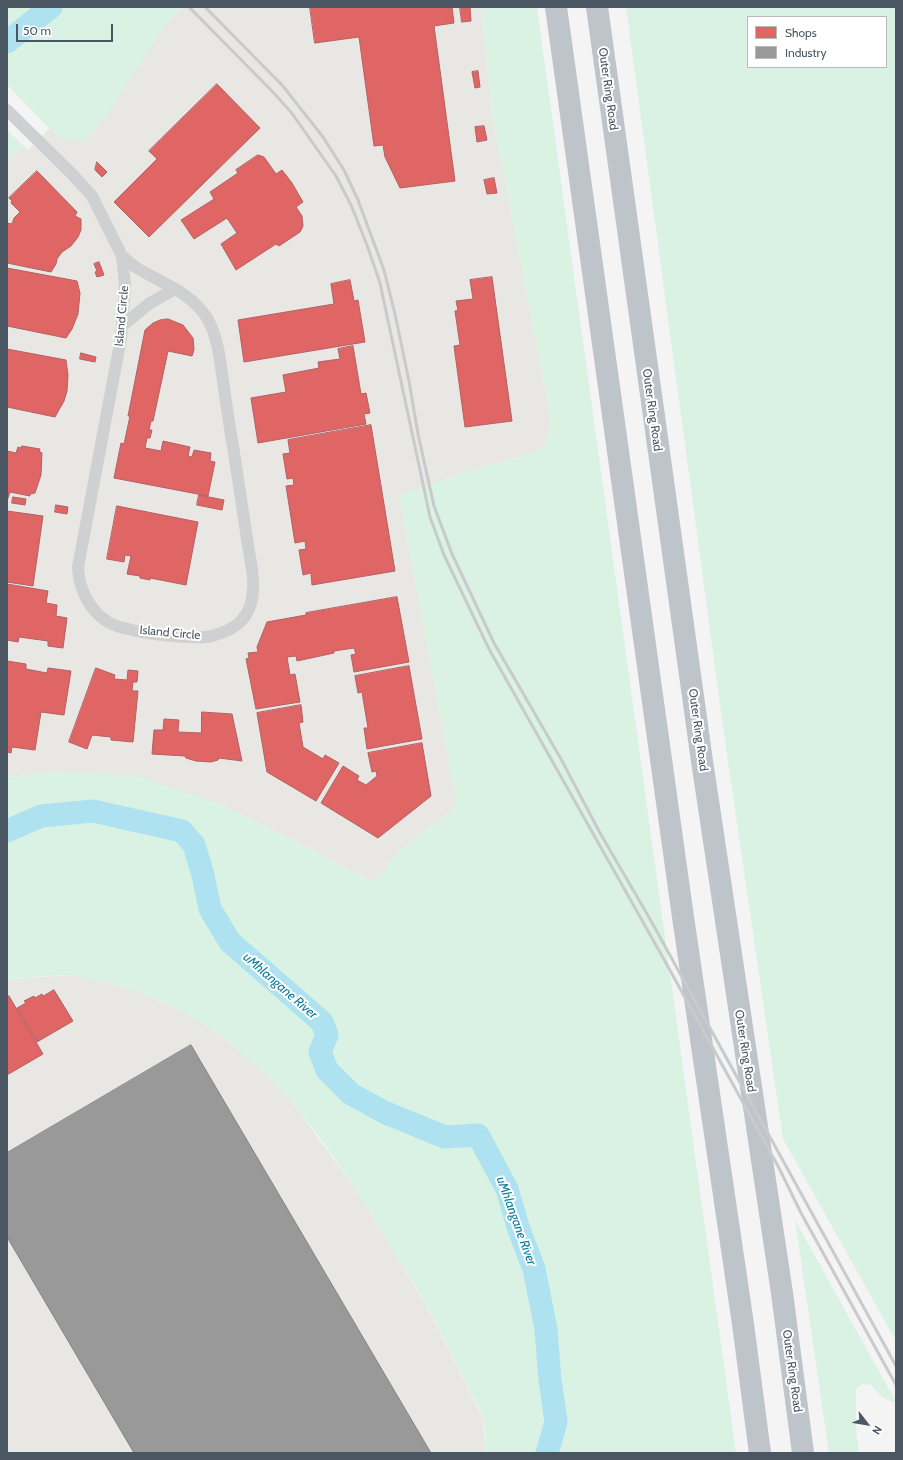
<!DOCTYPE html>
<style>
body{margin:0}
#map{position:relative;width:903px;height:1460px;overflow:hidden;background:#f4f4f4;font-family:Cabin,sans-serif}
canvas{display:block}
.frame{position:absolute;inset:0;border:8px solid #4a5661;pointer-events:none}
.legend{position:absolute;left:747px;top:16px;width:140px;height:52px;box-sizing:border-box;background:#fff;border:1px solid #b7bbc0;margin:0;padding:5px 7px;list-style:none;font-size:12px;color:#4a5661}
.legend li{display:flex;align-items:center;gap:8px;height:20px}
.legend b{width:20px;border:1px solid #b7bbc0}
.north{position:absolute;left:847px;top:1404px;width:40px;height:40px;-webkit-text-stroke:3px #fff;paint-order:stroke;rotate:121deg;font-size:11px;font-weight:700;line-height:16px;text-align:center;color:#4a5661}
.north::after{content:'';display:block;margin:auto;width:14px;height:18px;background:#4a5661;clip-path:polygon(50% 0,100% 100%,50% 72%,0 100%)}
.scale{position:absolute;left:16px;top:24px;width:97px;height:18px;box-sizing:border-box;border:2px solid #4a5661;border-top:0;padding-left:5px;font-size:12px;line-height:14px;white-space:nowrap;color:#4a5661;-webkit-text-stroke:3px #fff;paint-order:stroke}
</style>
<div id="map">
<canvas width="903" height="1460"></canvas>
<div class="frame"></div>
<ul class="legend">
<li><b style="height:11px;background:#e06666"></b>Shops</li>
<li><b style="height:11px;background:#999"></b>Industry</li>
</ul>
<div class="north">N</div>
<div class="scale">50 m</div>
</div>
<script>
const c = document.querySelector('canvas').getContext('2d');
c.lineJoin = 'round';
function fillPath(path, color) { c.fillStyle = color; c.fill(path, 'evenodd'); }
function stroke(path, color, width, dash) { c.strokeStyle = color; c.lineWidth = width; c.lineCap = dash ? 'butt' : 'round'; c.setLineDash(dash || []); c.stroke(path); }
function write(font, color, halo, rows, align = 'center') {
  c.font = font + ' Cabin,sans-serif'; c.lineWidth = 4; c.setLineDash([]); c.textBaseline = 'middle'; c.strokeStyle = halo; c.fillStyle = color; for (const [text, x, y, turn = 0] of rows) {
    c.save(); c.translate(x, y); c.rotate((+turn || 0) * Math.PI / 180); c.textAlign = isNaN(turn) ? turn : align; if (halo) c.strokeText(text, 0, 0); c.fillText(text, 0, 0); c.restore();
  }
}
fillPath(new Path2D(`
 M181,7h300l11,107 58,300v14l-5,19 -8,5 -82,23 -56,20 58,311 -61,48 -16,22 -8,5 -154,-78 -158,-31 -53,5v-616l10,-11h11l22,-22 5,6 109,-108z
 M57,976h22l26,6 34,10 44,20 19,11 36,26 37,34 19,22 63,86 71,117 55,110 3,35h-479v-473z`), '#e8e7e3');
fillPath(new Path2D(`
 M7,7h174c-22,25 -38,53 -56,80 -13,20 -24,42 -44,55l-13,-2 -13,-6 -48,-49z
 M481,7h56l199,1446h-250c-1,-11 0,-26 -3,-36 -6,-15 -15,-29 -22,-43 -11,-22 -21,-44 -33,-66 -7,-14 -16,-27 -24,-40 -63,-104 -126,-212 -240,-265 -27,-12 -55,-22 -84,-26 -24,-4 -49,1 -73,3v-203l53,-5 77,4 81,27 154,78 8,-5 16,-22 61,-48 -58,-311 56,-20 82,-23 8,-5 5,-19v-14l-58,-300z
 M626,7h270v1334l-113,-202 -59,-405zM748,17h138v50h-138z
 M7,130l21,20h-11l-10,11z
 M795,1220l101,182v1l-13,-5 -12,-13 -9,-1 -6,5v40l3,24h-30z`), '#d9f2e3');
const shops = new Path2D(`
 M310,7h142l2,16 -20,3 21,155 -55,7 -15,-31 -2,-12 -9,1 -15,-109 -44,6z
 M460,7h10l1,14 -9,1z
 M478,71l2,16 -5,1 -3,-16z
 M217,84l43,44 -111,109 -35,-35 43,-43 -8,-8z
 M484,126l3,14 -10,2 -2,-15z
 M258,155l6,2 12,17 6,-4 10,13 11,19 -7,5 6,9 1,10 -3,6 -21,14 -3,-2 -40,26 -15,-26 16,-11 -10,-15 -33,21 -13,-19 33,-21 -4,-7 28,-19 -2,-3z
 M97,162l10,10 -5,5 -7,-7z
 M37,171l40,41 -2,4 6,3v11l-3,7 -7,9 -9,6 -5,7 -1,5 -5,8 -44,-9v-40l5,1 2,-6 6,-6 -9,-9 1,-2 -3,-3z
 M494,178l3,15 -10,1 -3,-14z
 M99,262l5,13 -7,2 -2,-5 2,-1 -3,-7z
 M7,268l70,13 3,12 -2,21 -6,15 -6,9 -59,-12z
 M492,277l20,144 -47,6 -11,-81 6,-1 -5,-34 3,-1 -2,-9 17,-2 -3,-19z
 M350,280l4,21 4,-1 7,42 -121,20 -6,-42 96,-16 -3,-20z
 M168,319l15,6 10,13 1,12 -2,6 -24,-5 -15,70h-2l-2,9h3l-2,8h-3l-2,10 16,3 2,-10 27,6 -2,9 4,1 2,-7 17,3 -1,8 5,1 -7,34 -94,-18 7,-35 3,1 6,-28h-2l17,-86 8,-7 7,-3z
 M353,346l8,48 5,-1 4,20 -6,1 2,10 -108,19 -7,-45 35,-6 -3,-17 36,-7 -1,-6 22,-3 -2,-10z
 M7,349l59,11 2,15 -1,16 -3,10 -9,16 -48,-10z
 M81,353l15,4 -1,5 -15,-3z
 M371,425l24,146 -83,14 -1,-12 -8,2 -4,-25 7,-1 -1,-8 -10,2 -9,-57 8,-1 -1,-7 -6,1 -4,-25 7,-1 -2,-13z
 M22,446l18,3 -1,2 3,2 -1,22 -6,18 -5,1v2l-20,-4 -3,9v-50l9,2 2,-6 3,1z
 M199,495l25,5 -2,10 -25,-5z
 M13,497l13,2 -1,6 -13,-2z
 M56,505l12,2 -1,7 -12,-2z
 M117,506l81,16 -12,63 -36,-7v2l-10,-2v-2l-13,-2 4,-18 -6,-1 -1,7 -17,-3z
 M7,511l36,5 -10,70 -26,-4z
 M7,584l41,7 -2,12 11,2 -1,11 11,2 -4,30 -15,-2v-5l-29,-4 -1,5 -11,-2z
 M397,597l12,65 -55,10 -3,-17 5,-1 -2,-6 -20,3v2l-37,8 -1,-5 -9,1 3,18 5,-1 5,28 -44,7 -10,-50 3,-1 -1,-5 10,-1 -1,-5 10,-25 39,-7v-2z
 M7,661l19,3v5l21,4 1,-5 23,3 -7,44 -23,-3 -6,38 -23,-3 -1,6 -4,-1z
 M409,666l13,73 -55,10 -3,-21h4l-6,-36 -4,1 -3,-17z
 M96,668l19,7 -1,4 13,1 1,-10 10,1 -1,11h-4l-1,9h6l-5,51 -22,-2v-3l-19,-2 -5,14 -18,-7z
 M301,705l2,17 -4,1 4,24 20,12 2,-4 14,8 -23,38 -49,-29 -10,-59z
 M202,712l30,2 10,47 -23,-3 -1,2 -7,2 -15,-1 -10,-3 -1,-2 -33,-2 2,-24h9l1,-11 15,1 -1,12 23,1z
 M422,743l9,53 -53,42 -57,-35 22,-37 16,10 -2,4 9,5 11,-9 -1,-5 -4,1 -4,-19z
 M54,990l19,31 -36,21 -20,-34 9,-5 -2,-2 10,-5 1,2 7,-4 1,2z
 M9,996l34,58 -36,21v-78z`);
fillPath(shops, '#e06666');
stroke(shops, '#b36164', 1);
const industry = new Path2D(`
 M191,1045l240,408h-297l-127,-216v-84z`);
fillPath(industry, '#999');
stroke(industry, '#818588', 1);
stroke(new Path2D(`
 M7,42l44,-35
 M7,831l34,-15 52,-5 89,20 12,14 9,30 7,34 20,33 92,80 5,13 -7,17 7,18 24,24 35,19 59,24 33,-2 29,54 12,41 15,39 12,60 4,51 6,42 -9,31`), '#aee2f0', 23);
stroke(new Path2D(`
 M7,110l65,64 20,22 30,60 3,30 -4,52 -43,229c1,21 10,41 27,53 17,13 87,20 107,16 11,-3 23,-8 30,-16 8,-9 11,-20 11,-32 1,-14 -3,-29 -5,-43 -5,-33 -10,-66 -15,-99 -4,-22 -7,-44 -10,-65 -3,-21 -5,-44 -16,-63 -16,-26 -46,-35 -70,-50 -5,-3 -10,-8 -15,-12
 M122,326l28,-23 25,-14`), '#ced0d2', 12);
stroke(new Path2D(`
 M556,7l127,910 60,407 17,129
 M597,7l105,754 80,532 21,160`), '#bec4c9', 22);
stroke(new Path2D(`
 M189,7l81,82 21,23 45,64 15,29 16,40 13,38 50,234 14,38 45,94 177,314 113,205 22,45 95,172
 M205,7l77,78 41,52 21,33 14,30 26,70 11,44 14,67 9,53 16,72 18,48 42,89 67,116 39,74 50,86 246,447`), '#c9cacc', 3);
write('12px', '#4a5661', '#fff', [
 ["Outer Ring Road",608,89,82],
 ["Island Circle",122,316,-85],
 ["Outer Ring Road",652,410,82],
 ["Island Circle",170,633,5],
 ["Outer Ring Road",698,730,82],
 ["Outer Ring Road",745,1051,81],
 ["Outer Ring Road",792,1371,82]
]);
write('italic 13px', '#0c7c9b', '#fff', [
 ["uMhlangane River",280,986,41],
 ["uMhlangane River",516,1221,70]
]);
</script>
